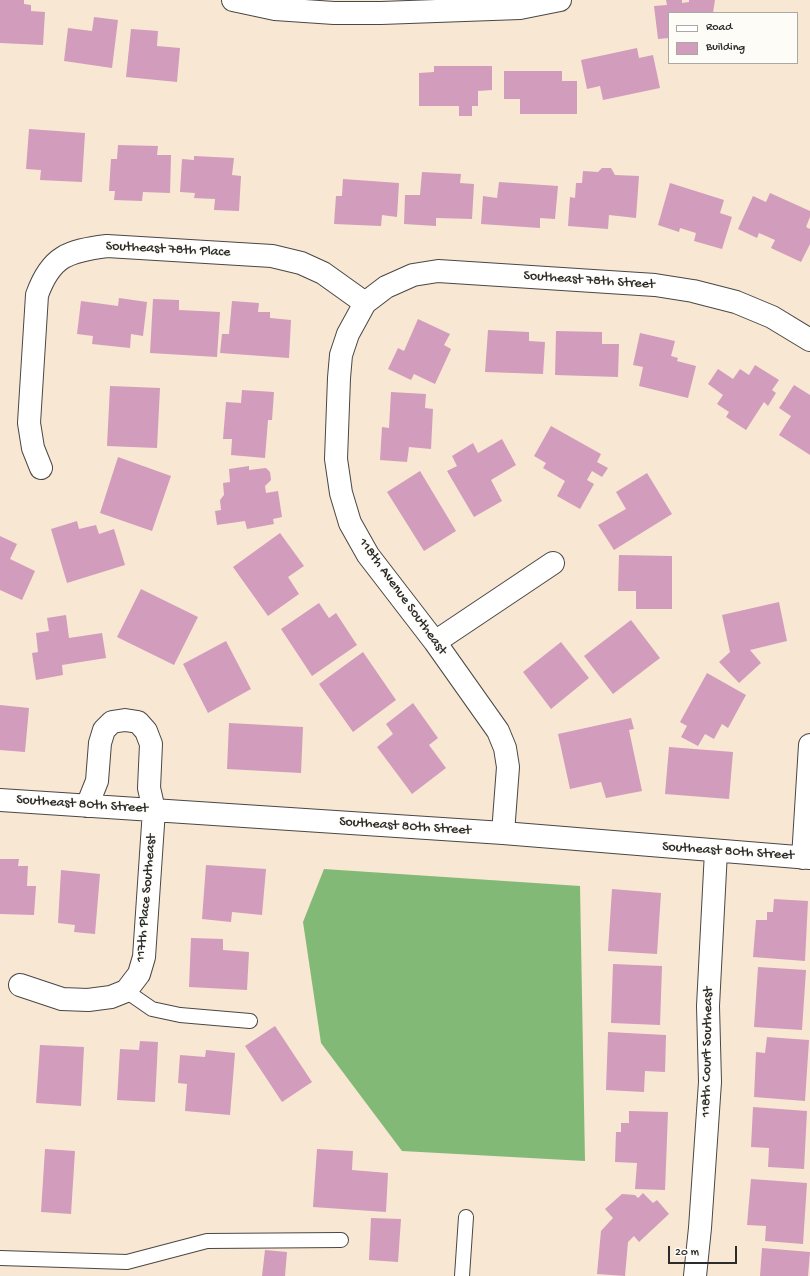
<!DOCTYPE html>
<style>
body{margin:0}
#map{position:relative;width:810px;height:1276px;overflow:hidden;background:#f8e7d3;font-family:"Gochi Hand",sans-serif}
canvas{display:block}
.legend{position:absolute;left:668px;top:12px;width:130px;height:52px;box-sizing:border-box;background:#fdfcf7;border:1px solid #a9a8a5;margin:0;padding:5px 7px;list-style:none;font-size:12px;color:#2b2b2b}
.legend li{display:flex;align-items:center;gap:8px;height:20px}
.legend b{width:20px;border:1px solid #a9a8a5}
.scale{position:absolute;left:668px;top:1246px;width:69px;height:18px;box-sizing:border-box;border:2px solid #2b2b2b;border-top:0;padding-left:5px;font-size:12px;line-height:14px;white-space:nowrap;color:#2b2b2b;-webkit-text-stroke:3px #fdfcf7;paint-order:stroke}
</style>
<div id="map">
<canvas width="810" height="1276"></canvas>
<ul class="legend">
<li><b style="height:5px;background:#fff"></b>Road</li>
<li><b style="height:11px;background:#d29cbc"></b>Building</li>
</ul>
<div class="scale">20 m</div>
</div>
<script>
const c = document.querySelector('canvas').getContext('2d');
c.lineJoin = 'round';
function fillPath(path, color) { c.fillStyle = color; c.fill(path, 'evenodd'); }
function stroke(path, color, width, dash) { c.strokeStyle = color; c.lineWidth = width; c.lineCap = dash ? 'butt' : 'round'; c.setLineDash(dash || []); c.stroke(path); }
function write(font, color, halo, rows, align = 'center') {
  c.font = font + ' "Gochi Hand",sans-serif'; c.lineWidth = 3; c.setLineDash([]); c.textBaseline = 'middle'; c.strokeStyle = halo; c.fillStyle = color; for (const [text, x, y, turn = 0] of rows) {
    c.save(); c.translate(x, y); c.rotate((+turn || 0) * Math.PI / 180); c.textAlign = isNaN(turn) ? turn : align; if (halo) c.strokeText(text, 0, 0); c.fillText(text, 0, 0); c.restore();
  }
}
fillPath(new Path2D(`
 M324,869l256,17 5,275 -183,-10 -81,-108 -18,-121z`), '#83b976');
fillPath(new Path2D(`
 M0,0h24v4l7,1v6l14,1 -2,33 -43,-2z
 M666,0h16v3l7,-1v-2h26l-2,13h-44v25l-11,1 -4,-33 13,-1z
 M94,17l24,3 -6,48 -48,-7 4,-33 24,3z
 M131,29l27,2 -1,15 23,2 -3,34 -51,-5z
 M637,48l2,10 14,-3 7,33 -57,12 -3,-14 -13,3 -6,-29z
 M434,66h58v24l-14,1v15h-6v10h-13v-10h-40v-33l15,-1z
 M504,71h58v10h15v33h-57v-15h-16z
 M29,129l56,4 -3,49 -42,-2 1,-10 -15,-1z
 M118,145l40,1 -1,9h14l-1,38 -27,-1 -1,9 -28,-1 1,-9h-6l2,-32h6z
 M194,156l40,2 -2,17 9,1 -2,35 -25,-1 1,-11 -21,-1 1,-5 -15,-1 2,-33 12,1z
 M602,168h9l4,7 24,1 -3,42 -27,-3 -1,14 -40,-3 2,-29 5,1 1,-15h6l1,-12 15,1z
 M422,172l39,2 -1,9 14,1 -2,35 -36,-1v8l-32,-2 1,-29h15z
 M343,179l56,4 -2,34 -15,-2 -1,11 -47,-2 2,-28h6z
 M499,182l59,4 -3,33 -15,-1v10l-59,-4 2,-28 14,2z
 M670,183l54,17 -4,13 12,4 -10,32 -28,-8 2,-8 -16,-5 -1,4 -21,-7z
 M770,193l40,18v6l-4,10 4,2v15l-9,18 -30,-14 4,-8 -16,-7 -2,5 -19,-9 15,-33 13,6z
 M119,298l28,4 -4,34 -12,-2 -1,14 -38,-4 1,-8 -16,-2 4,-33 37,5z
 M153,299l26,1v10l41,2 -3,45 -67,-4z
 M232,301l27,2 -1,9h12v6l21,2 -2,38 -69,-5 2,-19h7z
 M418,319l32,15 -6,11 7,4 -16,35 -21,-10 -3,6 -23,-11 10,-21 6,3z
 M488,330l41,2v9l16,1 -2,32 -58,-2z
 M556,331l46,1v12h17l-1,33 -63,-2z
 M640,333l35,8 -4,15 7,2 -1,3 19,5 -8,32 -49,-12 4,-19 -10,-2z
 M755,365l24,15 -7,10 4,3 -8,13 -4,-4 -18,28 -20,-13 3,-5 -12,-8 6,-9 -15,-11 10,-15 15,10 7,-10 9,6z
 M794,385l16,10v60l-31,-20 12,-19 -12,-8z
 M110,386l50,2 -3,60 -50,-2z
 M242,390l32,2 -2,28h-4l-3,38 -34,-3 1,-16h-9l3,-37 15,1z
 M391,392l35,2 -1,14 8,1 -2,40 -22,-2 -2,15 -27,-2 2,-33 7,1z
 M551,426l50,28 -4,8 11,6 -6,9 -10,-6 -5,9 7,4 -14,25 -23,-13 8,-15 -22,-13 3,-5 -12,-7z
 M502,439l14,26 -25,15 11,21 -28,16 -27,-46 10,-5 -5,-10 21,-13 5,10z
 M118,457l53,19 -19,55 -52,-18z
 M249,466v4l17,-2 4,4 1,8 -6,6 1,7 12,-2 4,26 -9,2 1,5 -27,5 -2,-8 -28,4 -2,-14 6,-1 -1,-10 4,-5 -1,-12 7,-1 -1,-13z
 M420,471l36,60 -32,20 -37,-59z
 M647,473l25,41 -58,36 -16,-25 28,-16 -10,-17z
 M77,521l2,8 17,-4 3,9 15,-5 11,36 -58,18 -16,-54z
 M280,533l24,33 -16,11 11,17 -31,22 -35,-49z
 M0,536l17,8 -7,15 25,12 -13,29 -22,-10z
 M619,555l53,1v53h-36v-18h-18z
 M141,589l57,28 -24,48 -57,-28z
 M779,602l8,39 -37,9 11,13 -22,20 -20,-21 11,-10 -8,-37z
 M319,603l10,15 7,-5 21,32 -45,31 -31,-47z
 M66,615l3,23 33,-5 4,25 -44,7 1,10 -27,5 -4,-27 6,-1 -2,-19 13,-2 -2,-13z
 M631,620l29,38 -47,36 -29,-38z
 M226,641l25,48 -43,24 -25,-49z
 M561,642l28,36 -38,31 -28,-37z
 M363,652l33,48 -43,32 -34,-48z
 M707,673l39,22 -18,33 -6,-4 -8,15 -9,-5 -7,12 -17,-9 6,-11 -7,-4z
 M413,703l25,35 -9,7 17,23 -34,26 -35,-47 16,-13 -7,-10z
 M0,705l29,3 -4,44 -25,-2z
 M631,718l3,11 -5,1 13,61 -36,7 -5,-16 -31,7 -12,-55z
 M229,723l74,4 -2,46 -74,-4z
 M669,747l64,5 -4,47 -64,-5z
 M0,859h19l-1,7h10l-1,20h9l-2,29 -34,-1z
 M206,865l60,4 -4,46 -30,-3 -1,10 -29,-3z
 M61,870l39,4 -5,60 -21,-2 1,-7 -17,-2z
 M612,889l49,4 -4,61 -49,-3z
 M774,899l34,2 -3,60 -52,-4 3,-37h11v-8h6z
 M191,938l32,1v11l26,2 -2,38 -58,-3z
 M613,964l49,2 -2,59 -49,-2z
 M758,967l48,3 -4,60 -48,-3z
 M275,1026l37,56 -30,20 -37,-56z
 M608,1032l58,3 -1,37 -20,-1 -1,21 -38,-2z
 M767,1037l42,3 -4,61 -51,-4 2,-45 9,1z
 M140,1041l18,1 -3,60 -38,-2 3,-51 19,1z
 M40,1045l44,2 -3,59 -45,-3z
 M206,1050l29,3 -5,62 -45,-4 2,-27 -9,-1 2,-28 25,2z
 M753,1107l54,4 -3,58 -36,-2 1,-19 -18,-1z
 M629,1111l39,1 -3,78 -30,-1 2,-26 -22,-1 1,-30h5v-9h8z
 M45,1149l30,2 -4,63 -30,-2z
 M317,1149l36,2 -1,19 36,3 -2,39 -73,-5z
 M751,1179l56,4 -4,61 -38,-3 1,-15 -19,-1z
 M643,1193l10,10 4,-3 12,14 -30,28 -5,-6 -6,6 -3,34 -28,-2 4,-43 12,-13 -8,-9 17,-15 13,1 3,3z
 M371,1218l30,1 -3,43 -29,-2z
 M762,1248l48,4 -2,24h-48z
 M265,1250l22,2 -2,24h-23z`), '#d29cbc');
const service = new Path2D(`
 M126,991l26,18 28,6 70,6
 M0,1258l127,4 80,-21 134,-1
 M462,1276l4,-59`);
const minor = new Path2D(`
 M233,0l42,9 59,4h47l139,-5 40,-8
 M41,468l-8,-20 -4,-25 8,-128c14,-39 31,-44 70,-49l165,10 29,7 22,10 42,30
 M435,642l118,-79
 M0,800l503,33 307,25
 M503,833l5,-66 -3,-19 -7,-17 -63,-89 -67,-87 -18,-32 -9,-30 -5,-34 3,-81 2,-23 7,-21 17,-31 21,-16 27,-12 25,-4 217,14 38,6 43,11 36,15 38,23
 M803,858l7,-113
 M20,985l42,14 26,1 23,-3 15,-6 13,-17 5,-17 10,-147 -5,-22 2,-44 -5,-13 -8,-9 -13,-2 -13,2 -8,8 -4,13 -3,38 -10,25
 M695,1276l5,-48 10,-146 -2,-76 8,-155`);
stroke(service, '#4a4744', 16);
stroke(minor, '#4a4744', 24);
stroke(service, '#fff', 14);
stroke(minor, '#fff', 22);
write('14px', '#2b2b2b', '#fdfcf7', [
 ["Southeast 78th Place",168,250,3],
 ["Southeast 78th Street",589,281,4],
 ["118th Avenue Southeast",402,597,54],
 ["Southeast 80th Street",82,805,4],
 ["Southeast 80th Street",405,827,4],
 ["Southeast 80th Street",728,852,4],
 ["117th Place Southeast",147,898,-85],
 ["118th Court Southeast",708,1052,-89]
]);
</script>
